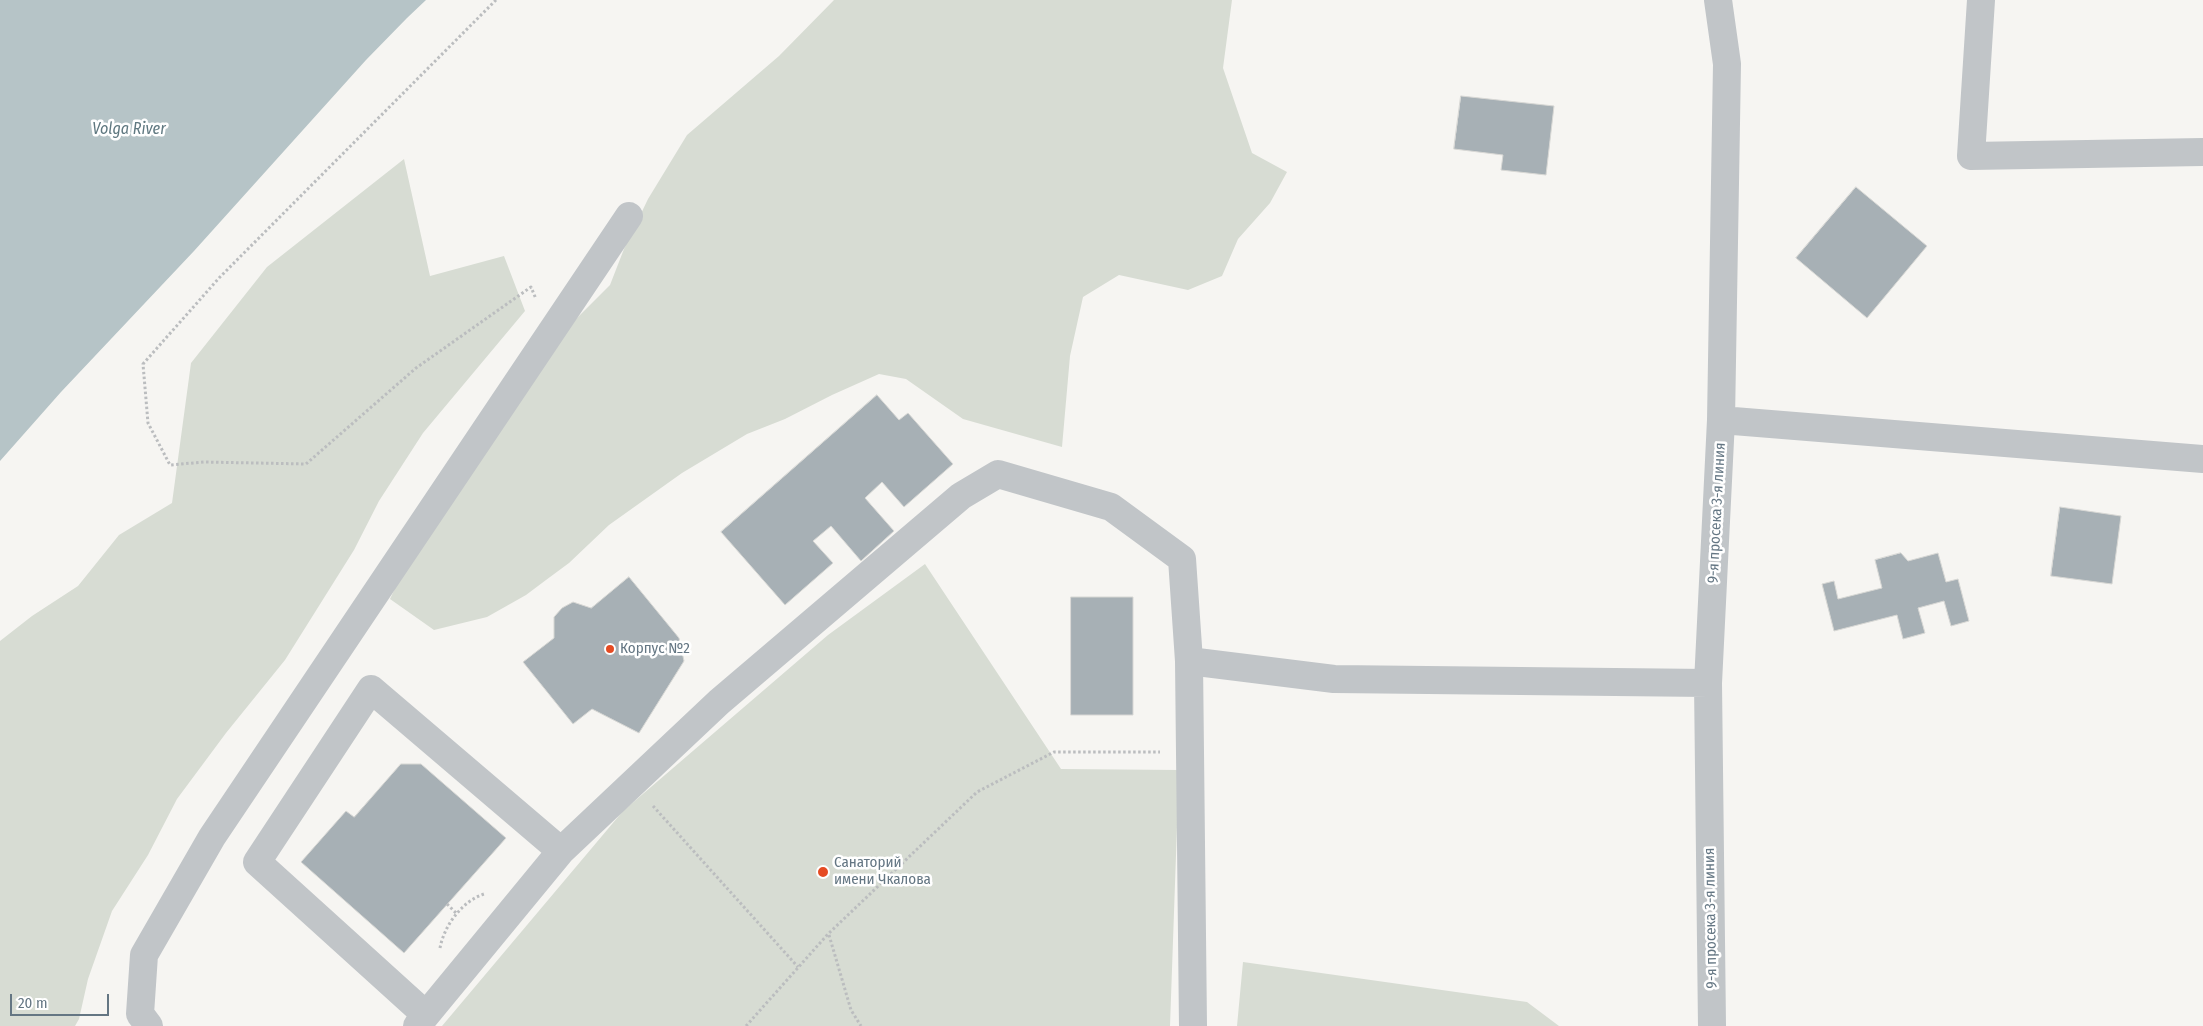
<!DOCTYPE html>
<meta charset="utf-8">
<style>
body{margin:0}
#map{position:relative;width:2203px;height:1026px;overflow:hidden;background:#f6f5f2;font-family:"Fira Sans Condensed",sans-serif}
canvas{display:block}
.scale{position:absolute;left:10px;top:994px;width:99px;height:22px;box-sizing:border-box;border:2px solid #647683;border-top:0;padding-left:6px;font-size:15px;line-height:18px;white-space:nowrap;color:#647683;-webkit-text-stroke:4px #fff;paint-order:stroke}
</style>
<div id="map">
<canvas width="2203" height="1026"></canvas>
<div class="scale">20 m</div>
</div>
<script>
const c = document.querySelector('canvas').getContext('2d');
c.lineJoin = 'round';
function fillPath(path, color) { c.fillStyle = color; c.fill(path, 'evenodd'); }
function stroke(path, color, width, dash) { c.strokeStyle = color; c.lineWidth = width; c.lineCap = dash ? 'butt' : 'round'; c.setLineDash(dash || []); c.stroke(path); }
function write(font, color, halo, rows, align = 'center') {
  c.font = font + ' "Fira Sans Condensed",sans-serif'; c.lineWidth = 5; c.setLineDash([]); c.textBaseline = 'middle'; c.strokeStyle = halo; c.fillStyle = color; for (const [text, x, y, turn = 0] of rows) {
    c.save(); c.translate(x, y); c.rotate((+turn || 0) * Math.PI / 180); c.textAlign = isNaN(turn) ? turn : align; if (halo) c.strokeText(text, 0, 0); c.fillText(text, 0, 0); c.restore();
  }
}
fillPath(new Path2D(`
 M834,0h398l-9,68 29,85 35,19 -17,31 -32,36 -16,37 -34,14 -69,-15 -36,22 -13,59 -8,91 -99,-28 -57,-40 -27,-5 -47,21 -47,24 -38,15 -65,39 -73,52 -40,38 -23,17 -20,15 -39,22 -53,13 -44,-31 24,-51 157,-224 39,-39 14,-36 24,-50 39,-64 92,-79z
 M404,159l26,117 74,-20 21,55 -102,122 -44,68 -25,49 -69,110 -59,73 -49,66 -29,56 -36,56 -24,68 -9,40 -4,7h-75v-385l32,-25 46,-30 41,-51 53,-32 19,-140 76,-96z
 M925,564l136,205 118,1 -9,256h-728l181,-215 205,-176z
 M1243,962l284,40 32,24h-322z`), '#d7dcd3');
fillPath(new Path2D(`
 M0,0h426l-19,18 -41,42 -172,191 -133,141 -61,69z`), '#b6c4c7');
const building = new Path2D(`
 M1461,96l93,10 -8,69 -45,-5 2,-15 -49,-6z
 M1856,187l71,59 -60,72 -71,-60z
 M877,395l22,25 9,-7 45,51 -49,43 -22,-25 -17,16 29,33 -33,30 -30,-35 -18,15 20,22 -48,42 -64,-73z
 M2060,507l61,9 -9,68 -61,-8z
 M1901,553l7,8 30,-8 8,29 12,-3 11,42 -18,5 -7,-25 -26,7 7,25 -22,6 -6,-24 -63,16 -12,-47 12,-3 4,18 44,-11 -7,-28z
 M629,577l50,61 5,23 -45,72 -47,-24 -19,15 -50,-62 31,-24v-21l8,-9 11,-6 18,6z
 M1071,597h62v118h-62z
 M401,764h20l85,74 -102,115 -103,-91 45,-51 8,6z`);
fillPath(building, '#a7b0b5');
stroke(building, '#d7d7d4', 1);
stroke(new Path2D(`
 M496,0l-277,278 -76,86 5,59 22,42 34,-3 102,2 110,-96 115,-81 5,12
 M653,806l145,161
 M447,904l10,10
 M829,935l22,75 10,16
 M440,948c4,-22 22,-47 44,-54
 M746,1026l82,-92 149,-142 77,-40h106`), '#bbbdbf', 3, [2.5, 2.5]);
stroke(new Path2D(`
 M1981,0l-10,156 232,-4
 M1721,420l482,39
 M1189,661l145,18 374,4
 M426,1015l-169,-153 114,-173 190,162
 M149,1026l-9,-12 4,-59 68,-118 417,-621
 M417,1026l144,-175 158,-149 242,-206 37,-22 113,33 71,52 7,102 4,365
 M1712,1026l-4,-343 13,-263 6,-356 -9,-64`), '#c1c5c8', 28);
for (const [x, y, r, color] of [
 [610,649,5,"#e54b23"],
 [823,872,6,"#e54b23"]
]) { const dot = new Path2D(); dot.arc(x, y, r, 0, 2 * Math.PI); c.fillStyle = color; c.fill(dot); stroke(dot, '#fff', 2); }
write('15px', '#647683', '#fff', [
 ["9-я просека 3-я линия",1717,513,-87],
 ["9-я просека 3-я линия",1711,918,-91]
]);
write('15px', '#647683', '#fff', [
 ["Корпус №2",620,649],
 ["Санаторий",834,863],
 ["имени Чкалова",834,880]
], 'left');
write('italic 16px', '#5f7880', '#fff', [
 ["Volga River",129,130]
]);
</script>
